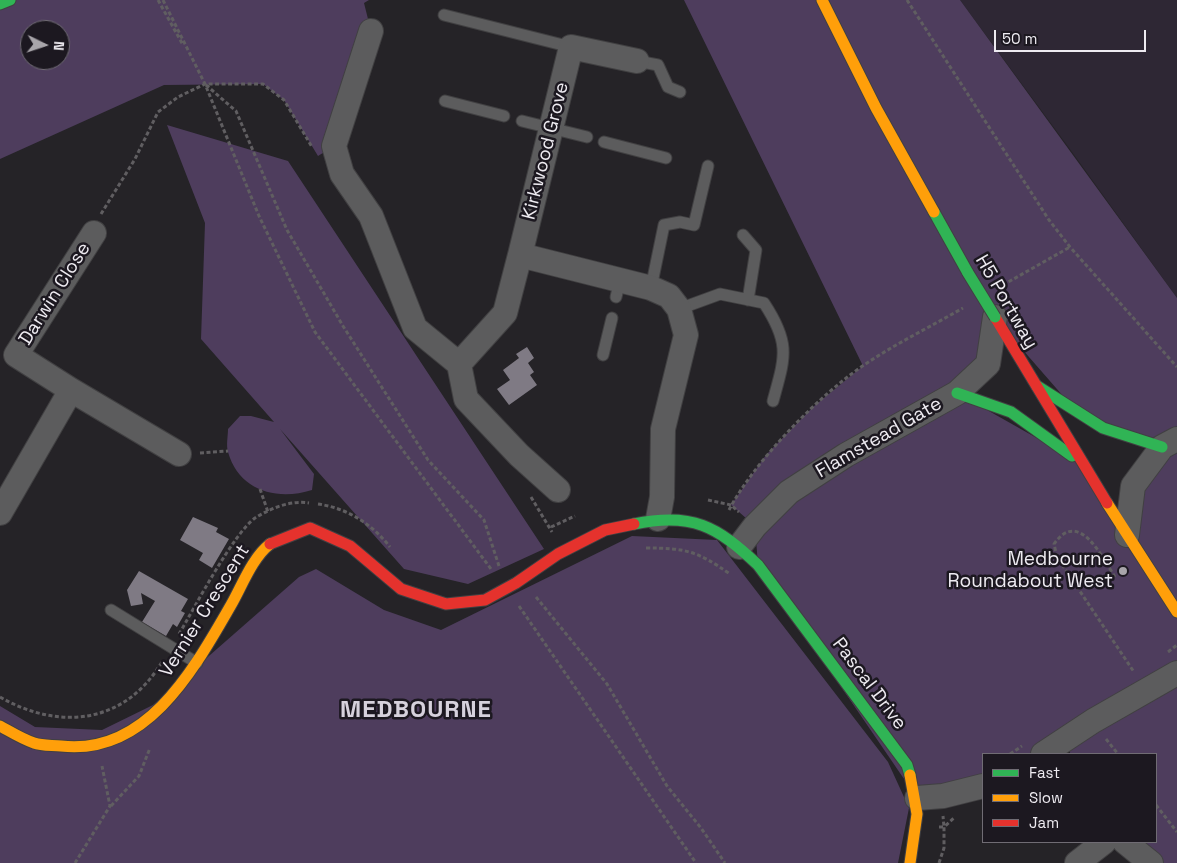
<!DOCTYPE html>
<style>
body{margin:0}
#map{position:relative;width:1177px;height:863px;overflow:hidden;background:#252327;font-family:"Space Grotesk",sans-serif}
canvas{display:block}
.legend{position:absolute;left:982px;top:753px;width:175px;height:90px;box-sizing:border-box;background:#1c1820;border:1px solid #706c74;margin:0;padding:6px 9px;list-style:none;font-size:15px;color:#eeebf1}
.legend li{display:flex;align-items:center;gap:10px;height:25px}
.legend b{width:25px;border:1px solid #706c74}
.north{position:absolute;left:20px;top:20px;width:50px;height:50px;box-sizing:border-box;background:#1c1820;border:1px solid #706c74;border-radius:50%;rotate:94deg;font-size:14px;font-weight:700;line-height:20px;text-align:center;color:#eeebf1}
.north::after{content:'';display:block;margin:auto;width:18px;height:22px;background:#a8a5aa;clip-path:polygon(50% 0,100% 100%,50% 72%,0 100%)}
.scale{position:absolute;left:994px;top:30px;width:152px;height:22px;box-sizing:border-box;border:2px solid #eeebf1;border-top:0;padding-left:6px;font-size:15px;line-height:18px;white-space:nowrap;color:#eeebf1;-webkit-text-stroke:4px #1c1820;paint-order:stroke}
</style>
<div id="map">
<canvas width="1177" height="863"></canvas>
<ul class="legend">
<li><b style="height:6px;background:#30b455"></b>Fast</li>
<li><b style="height:6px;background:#ff9f0a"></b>Slow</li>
<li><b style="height:6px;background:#e5322d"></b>Jam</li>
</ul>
<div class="north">N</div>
<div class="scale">50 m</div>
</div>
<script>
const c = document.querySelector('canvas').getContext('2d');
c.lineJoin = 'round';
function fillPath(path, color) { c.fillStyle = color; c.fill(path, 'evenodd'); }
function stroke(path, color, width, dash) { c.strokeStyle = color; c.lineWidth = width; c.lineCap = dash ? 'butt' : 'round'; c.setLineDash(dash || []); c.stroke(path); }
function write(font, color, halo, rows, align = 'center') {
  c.font = font + ' "Space Grotesk",sans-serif'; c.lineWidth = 5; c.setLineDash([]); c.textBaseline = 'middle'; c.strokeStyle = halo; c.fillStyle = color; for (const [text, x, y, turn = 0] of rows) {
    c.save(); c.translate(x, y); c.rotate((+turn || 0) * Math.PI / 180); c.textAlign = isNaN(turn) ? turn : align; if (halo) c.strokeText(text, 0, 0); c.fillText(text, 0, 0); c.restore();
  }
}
fillPath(new Path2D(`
 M960,0h217v298l-102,-142z`), '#2e2734');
fillPath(new Path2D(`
 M0,0h369l-5,3 7,28 -37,115 -16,10 -34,-56 -21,-16 -99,1 -164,74zM30,30h30v30h-30z
 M684,0h276l217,298v565h-26l-26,-21h31v-88h-85l-9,-12 -19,12h-60v32l-66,12 -159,-233 -3,-39 -24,-21 35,-50 47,-48 50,-41zM995,318l95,109 71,21 -28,38 -6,48 -46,-71 -124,-70 31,-29z
 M167,125l121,36 256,388 -76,35 -64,-15 -124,-140 34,45 -2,16c-35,11 -73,1 -84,-38 -2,-7 0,-16 0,-23l12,-13h11l23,6 -73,-83 4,-116z
 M632,536l85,4 171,222 21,46 -11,55h-898v-157l35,21 67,3 51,-25 146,-128 17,-8 68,41 57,20z`), '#4e3d5d');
fillPath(new Path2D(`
 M527,347l7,11 -6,5 6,9 -4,3 7,10 -28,20 -12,-16 13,-9 -7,-10 16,-12 -3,-4z
 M193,517l25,11 -2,4 13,7 -17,29 -13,-8 4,-7 -23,-13z
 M139,571l49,28 -7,12 4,2 -8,14 -4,-3 -7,12 -24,-14 13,-21 -14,-8 2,11 -12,2 -4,-16z`), '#7f7a84');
const lane = new Path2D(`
 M444,15l127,32
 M637,61l21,4 10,22 12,5
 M445,101l59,15
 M522,121l65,16
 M604,142l62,16
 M743,235l13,15 -8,50
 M651,288l13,-63 16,-3 14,3 14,-59
 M616,297l4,-17
 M679,309l41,-15 44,9c27,41 21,54 9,98
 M603,355l9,-37
 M111,610l86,53`);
const street = new Path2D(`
 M371,31l-37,115 8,28 29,42 44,112 44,36 7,35 53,56 39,35
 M637,61l-66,-14 -51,208 131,33 18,8 10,13 7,26 -23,94 -1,68 -4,22
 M459,364l46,-51 15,-58
 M71,390l-55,-35 78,-122
 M0,513l71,-123 108,64
 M1127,535l6,-49 29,-39 15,-8
 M739,547l16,-21 34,-34 57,-37 111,-62 31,-29 7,-47
 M1043,754l50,-33 84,-48
 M917,798l26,-2 40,-10
 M1125,842l26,21
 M1077,863l27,-21`);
const fast = new Path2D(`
 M0,4l10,-4
 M934,212l34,61
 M1037,386l66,42 59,19
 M957,393l54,19 61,44
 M634,524c58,-12 83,2 124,41l149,200 3,10`);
const slow = new Path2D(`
 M822,0l54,108 58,104
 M1107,503l70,109
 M0,726c11,6 22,13 34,17 8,3 18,2 27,3 86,10 133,-77 170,-141 11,-19 21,-47 39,-61
 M910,863l7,-49 -7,-39`);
const jam = new Path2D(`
 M995,317l112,186
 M270,544l40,-16 40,18 51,43 45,15 39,-4 31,-17 42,-29 47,-24 29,-6`);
stroke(lane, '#414042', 13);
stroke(street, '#414042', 26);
stroke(fast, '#414042', 13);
stroke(slow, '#414042', 13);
stroke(jam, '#414042', 13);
stroke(new Path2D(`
 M158,0l25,45
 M163,0l42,84h58l21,16 28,47
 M907,0l142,220 21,27 107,120
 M206,85l30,26 51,119 56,96 85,134 56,60 15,46
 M101,214l34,-55 23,-47 20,-15 27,-13 54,132 56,116 176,237
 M1003,285l67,-38
 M200,453l28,-2
 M260,489l8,23
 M531,497l21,35
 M708,500l23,5 8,7
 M318,504c29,4 54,20 72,43
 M729,510c25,-48 89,-114 135,-145 31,-21 66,-38 99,-57
 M551,527l24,-11
 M646,548c40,0 51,3 84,26
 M1115,577c-13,-20 -36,-69 -61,-33l3,13 77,115
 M536,597l71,87 60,102 34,42 24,35
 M519,606l177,257
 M179,634c16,-27 54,-100 76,-116 16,-10 36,-18 54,-15
 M1168,652l9,-7
 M0,697c61,35 127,26 163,-37
 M1106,739l12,15
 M1010,754l12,-8
 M1156,805l21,27
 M111,806l28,-30 11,-28
 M939,827h5l-1,-11
 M75,863l35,-57 -8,-40
 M939,863l5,-15v-21l11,-10`), '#605e61', 3, [4, 2.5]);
stroke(lane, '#5c5c5d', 11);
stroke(street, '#5c5c5d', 24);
stroke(fast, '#30b455', 11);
stroke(slow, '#ff9f0a', 11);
stroke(jam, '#e5322d', 11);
const fastBridge = new Path2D(`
 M968,273l27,44`);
stroke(fastBridge, '#414042', 13, []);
stroke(fastBridge, '#30b455', 11);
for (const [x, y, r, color] of [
 [1123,571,5,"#a8a5aa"]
]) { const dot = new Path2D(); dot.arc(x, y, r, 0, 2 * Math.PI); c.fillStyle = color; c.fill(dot); stroke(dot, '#1c1820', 2); }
write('19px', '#eeebf1', '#1c1820', [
 ["Kirkwood Grove",546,151,-76],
 ["Darwin Close",55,294,-58],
 ["H5 Portway",1006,302,60],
 ["Flamstead Gate",879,438,-30],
 ["Vernier Crescent",205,611,-58],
 ["Pascal Drive",869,684,53]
]);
write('19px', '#eeebf1', '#1c1820', [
 ["Medbourne",1113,560],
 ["Roundabout West",1113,582]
], 'right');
c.letterSpacing = '1px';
write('bold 24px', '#d6d1dc', '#1c1820', [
 ["MEDBOURNE",416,710]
]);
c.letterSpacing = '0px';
</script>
